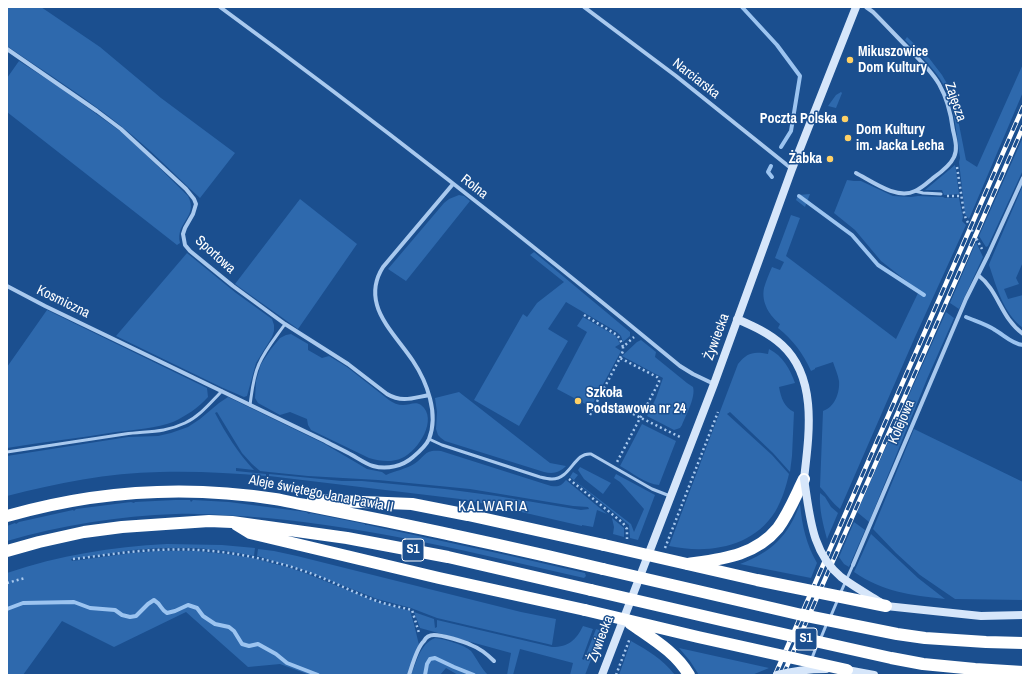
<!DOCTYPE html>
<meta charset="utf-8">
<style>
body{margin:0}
#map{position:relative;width:1030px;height:682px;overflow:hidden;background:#1b4f8f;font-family:"Archivo Narrow",sans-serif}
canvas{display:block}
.frame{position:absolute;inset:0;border:8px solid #fff;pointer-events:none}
</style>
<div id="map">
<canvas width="1030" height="682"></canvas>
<div class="frame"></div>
</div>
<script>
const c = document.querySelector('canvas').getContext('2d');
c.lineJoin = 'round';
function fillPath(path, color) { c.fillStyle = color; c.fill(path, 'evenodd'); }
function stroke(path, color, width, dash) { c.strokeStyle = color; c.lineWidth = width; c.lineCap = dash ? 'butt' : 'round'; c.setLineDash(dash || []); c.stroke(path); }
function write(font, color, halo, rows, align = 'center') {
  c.font = font + ' "Archivo Narrow",sans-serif'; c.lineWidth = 3; c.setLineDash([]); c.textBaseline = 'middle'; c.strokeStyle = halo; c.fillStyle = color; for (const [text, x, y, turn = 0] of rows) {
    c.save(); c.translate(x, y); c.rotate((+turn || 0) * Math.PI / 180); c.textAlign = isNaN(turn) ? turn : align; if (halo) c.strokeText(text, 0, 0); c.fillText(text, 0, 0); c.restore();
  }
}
fillPath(new Path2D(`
 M7,7h34l59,40 61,51 74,55 -35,45c-26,-24 -51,-50 -79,-72 -36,-29 -76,-54 -114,-80z
 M907,37l22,21 13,17 11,19 13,66 11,7 46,-103v28l-54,127 -4,-5 -6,-52 1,-4c-3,-21 -5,-44 -12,-64 -8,-21 -27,-38 -43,-54z
 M19,61l40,26 61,44 11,9 57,56c11,21 -13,26 -8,47l-3,2 -170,-133v-34z
 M841,92l1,1 -6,15 -8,-2 8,-11z
 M1023,137v33l-35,76 -2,1 -7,-11z
 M955,165l1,5 3,24 -15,1 -2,-5h-17z
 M847,180l7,1h7l32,15 18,1 7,-1 25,1 2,1h14l3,15 1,4 -1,4 4,4 -51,112 -75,172c-8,-6 -13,-15 -20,-22l3,-76c12,-4 17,-19 16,-30 -1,-6 -4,-13 -6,-19l-18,6v1l-4,2c-8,-18 -18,-31 -33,-43l2,-4c-10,-8 -19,-21 -16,-36 2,-7 5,-14 8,-21l8,3 4,-8 -9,-4 16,-43 9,3 -14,38 110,83 23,-48 -38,-30 -26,-31 -21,-17z
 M1023,185v77l-7,16 3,6 -15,5 4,10 15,-4v33c-20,-15 -26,-40 -34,-63l1,-3z
 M810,194l-5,13 -9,-7 2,-5z
 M459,195l5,1 6,5 -64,80 -18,-12 56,-66 5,-4z
 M300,199l57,45 -59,85 -63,-45z
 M976,242l7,15 -24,52 -9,-6z
 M534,252l96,80v4l-7,6 -2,-6 -4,-4 -51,-30 -18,27 20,12 -49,85 -45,-26 49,-86 4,3 10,-14 27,-21 -34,-27z
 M187,253l49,40 36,26 2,6v6l-2,6 -16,26 -9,33 -3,1 -21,-9 -107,-52z
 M47,310l160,78 1,9c-10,11 -22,19 -35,25 -15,6 -40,8 -57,10 -36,6 -73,10 -109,16v-81z
 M946,312l8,6 -27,61 -58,143 -12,-10z
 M583,317l33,19 4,8 -5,3 6,4 -30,56 -34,-18 30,-57 -10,-6z
 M291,334l17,10v6l14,8 7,-2 18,11 42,33c4,3 9,5 14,5 6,0 13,-4 18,0 18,14 -3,46 -19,53 -11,5 -22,3 -33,0l-58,-28 -3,-5 -1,-6 -17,-7 -10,3 -22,-12 -3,-5 1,-17 5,-17 10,-15 9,-11 6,-3z
 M641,340l15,12 -1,5 32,26 6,4c3,10 -7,28 -11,38l-2,3 -6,2 -27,-14 9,-18 7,-20 -41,-22 15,-14z
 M769,349c14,7 21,20 26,34l-16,4c2,11 5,20 15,25l-2,44 -2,16 -17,-19 -43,-41 -3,2 45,41 17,19c-3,13 -7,26 -14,38 -23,36 -67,42 -106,34l69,-182c9,-11 15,-13 30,-10z
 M459,392l91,71 16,3c-7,7 -13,8 -22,6l-99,-31 -4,-3 -3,-3 -2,-6 1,-17 -2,-14z
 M228,397l95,46 44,26 15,3 4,3c9,-4 20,-6 28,-11 12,-8 10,-15 27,-13l110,35c8,1 10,0 15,-6l41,34 -10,-4 -4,17 -11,-2v1l-91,-21 -31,-6 -191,-23v-2l73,7h20l83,8 52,7 84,14 8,-1 -1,-2 -15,-1 -103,-17 -92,-9 -70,-4 -39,-4 -9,-1 -8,-7 -10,-11 -25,-41 -2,1c11,21 23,40 39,57l-18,-2v3l30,3v2c-35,-3 -70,-5 -106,-4 -52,1 -103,11 -153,24v-40l121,-19 30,-1 13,-3 17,-6 12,-8 19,-16z
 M642,424l34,17 -17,44c-13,-1 -28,-13 -39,-19z
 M914,429l109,53v118l-68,-1 -35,-24 -24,-22 -23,-24z
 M580,467l31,16 -8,11 -19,-15 -6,-9z
 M573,472l5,3 -4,5 57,44 3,8 10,-23 -24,-27 -6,-4 2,-4 39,21 -17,45 -8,-2 -1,-13 -59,-48z
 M820,493l5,4 6,10 7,6 -11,26c-4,-15 -8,-30 -7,-46z
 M175,500h15l1,2 2,-2 36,2 77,10 3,2 1,-1 55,11v1h3l143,31 74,17 1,3 -2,2c-105,-24 -210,-50 -317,-60 -30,-2 -60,-5 -91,-4 -57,2 -114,11 -169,27v-15l8,-3 1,1 3,-2 54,-12 1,1 2,-2 55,-7 3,1 1,-1z
 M800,504c2,21 6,40 17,59l-6,15 -71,-14c32,-12 48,-28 60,-60z
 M612,518l12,10v9l-11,-3 1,-7z
 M854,522l11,8 -16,37 -5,-3 -5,-7z
 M871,534l47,44 27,21c-35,-4 -62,-7 -91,-27z
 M167,544l55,1 33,3 -1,8 -26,-5 -32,-3h-36l-27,2 -62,9 1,2 60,-8 27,-2h37l31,3 25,4 35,9 18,6 72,29 33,9 4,13 5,21 -12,30h-97l-30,-11 -32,3 -62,-55 -72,35 -52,-26 -39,54h-16v-102c53,-18 104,-26 160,-29z
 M258,549l16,2 23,5 224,56 35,7 -4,26 -115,-27 -26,-10 -34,-9 -73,-29 -47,-14z
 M414,612l20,7 1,9 2,-1v-7l115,27c17,0 24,-7 31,-21l10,3 -11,30 2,1 12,-31 6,2 -17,44h-15l3,-12 -53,-14 -7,26h-6l4,-22 -91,-25z
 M435,638c9,1 30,7 36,13 6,8 10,17 17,24h-30l-12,-7 -6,7h-29c6,-14 9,-31 24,-37z
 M631,641c18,10 31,18 44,34h-56z
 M679,648l90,20 -17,7h-53l-9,-14z`), '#2e69ad');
stroke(new Path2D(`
 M742,7l35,38 23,31 -9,55 -10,16
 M771,166l-3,6 4,5
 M799,196l53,39 26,30 46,30
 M966,317c9,4 20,7 29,13 9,5 17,14 28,15
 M7,609l16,-6 51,-1 16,6 25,2 7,5 8,2 6,-1 12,-12 6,-4c8,5 6,9 13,13l8,-2 13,-6 9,3 6,8 12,8 14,3 5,4 8,13 7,2 9,-2 18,10 11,9 31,12
 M425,675l2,-11 3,-5 5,-1 19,9 20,8`), '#9cc4f0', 4);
stroke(new Path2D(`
 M957,167l7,46 2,6 16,30
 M947,196h14
 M584,315l33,20 3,4 3,8
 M620,358l3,-7v-4l11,-10
 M633,414l47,23
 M590,415l30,-57 37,19 2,2v3l-42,80
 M569,479l54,44 4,6v10
 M665,548l53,-136
 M73,559c28,-3 56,-8 84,-9 50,-3 100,5 147,21 24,8 48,21 73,30 11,4 23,6 35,9l7,23
 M7,583l18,-5
 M616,675l14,-37`), '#a9c9ee', 2.5, [2, 3]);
stroke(new Path2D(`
 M915,191l8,2 18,1
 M250,405c2,-14 3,-28 9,-41 6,-14 17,-27 26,-40
 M429,439l13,6 98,32c4,1 8,2 12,2 19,0 22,-27 39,-25l61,35 18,7
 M7,452c39,-6 79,-12 118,-18 22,-3 39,-1 60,-11 15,-7 26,-21 37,-32
 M840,594l13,-29
 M830,618l8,-19
 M820,640l7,-17
 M812,658l5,-13`), '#a9c9ee', 3);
stroke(new Path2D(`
 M220,7c157,115 310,235 460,359l13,8 21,10
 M584,7l92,69 116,93
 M7,49l90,62 24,18 65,60 8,10 2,5 -3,10 -8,14 -2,6 2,11 5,6 43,35 52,38 63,40 39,30c15,9 26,4 42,1
 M856,173c17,9 41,27 59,18 7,-3 12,-8 18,-13 7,-5 17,-12 21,-21 4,-8 1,-18 -1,-27 -2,-16 -6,-32 -14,-46 -7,-12 -18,-23 -28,-33 -13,-13 -25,-26 -38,-39l-7,-5
 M978,275c21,16 22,42 45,59
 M7,286l38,20 280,135c9,5 18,9 27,14 7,4 14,9 21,11 14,4 30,0 40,-9 6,-5 13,-11 16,-18 10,-25 -2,-57 -16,-78 -11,-17 -31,-37 -36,-56 -4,-14 -1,-27 6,-38l70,-83
 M853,565l113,-266 22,-44 35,-77
 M409,675c3,-9 8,-28 15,-34 2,-4 6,-6 10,-6 8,0 29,6 37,10 8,3 16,9 23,16`), '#a9c9ee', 4);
stroke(new Path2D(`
 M737,319c16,7 32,14 45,26 36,33 27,90 22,134
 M886,606l95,10 42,-1
 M847,670l27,5
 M602,675l112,-291 78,-215 64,-162`), '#d6e6fa', 8);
stroke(new Path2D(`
 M313,500l99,4 56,11 136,30
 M7,516c87,-25 179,-31 268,-17 12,2 24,5 36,7 25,5 50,10 75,15 73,15 145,31 217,48
 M237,525l13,8 189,45 146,32
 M7,551l32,-9 45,-10 38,-5 87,-6 23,1 115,16 101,19 143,33
 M688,564c34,-5 67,-8 90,-36 11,-15 18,-33 26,-49`), '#fff', 12);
const rail = new Path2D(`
 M775,675l248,-568
 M783,675l240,-548`);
stroke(rail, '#fff', 4.5);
stroke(rail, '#1b4f8f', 3, [9]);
stroke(new Path2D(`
 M804,479c6,36 7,73 37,98 12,9 26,17 39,25
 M777,675c16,-4 32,-6 49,-6`), '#d6e6fa', 8);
stroke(new Path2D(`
 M604,545l153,35 129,26
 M603,569l199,46 95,19 28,4 61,4 37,1
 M591,590l134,31 166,37 32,6 52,5 48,3
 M585,610l113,27 149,33
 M630,623c21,15 46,29 59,52`), '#fff', 12);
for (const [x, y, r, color] of [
 [850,60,4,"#ffd166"],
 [845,119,4,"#ffd166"],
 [848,138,4,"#ffd166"],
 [830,159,4,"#ffd166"],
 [578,401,4,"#ffd166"]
]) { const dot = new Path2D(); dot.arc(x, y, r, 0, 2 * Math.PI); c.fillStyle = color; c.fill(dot); stroke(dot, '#1b4f8f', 1.5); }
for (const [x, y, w] of [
 [413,550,22],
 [806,639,22]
]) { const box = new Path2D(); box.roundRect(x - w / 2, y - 11, w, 22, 3); c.fillStyle = '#1b4f8f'; c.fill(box); stroke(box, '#fff', 1); }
write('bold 13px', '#fff', null, [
 ["S1",413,550],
 ["S1",806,639]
]);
write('bold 14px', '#fff', '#1b4f8f', [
 ["Mikuszowice",858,52],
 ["Dom Kultury",858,68],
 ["Poczta Polska",837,119,"right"],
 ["Dom Kultury",856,130],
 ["im. Jacka Lecha",856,146],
 ["Żabka",822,159,"right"],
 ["Szkoła",586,393],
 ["Podstawowa nr 24",586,409]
], 'left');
write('14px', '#fff', '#1b4f8f', [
 ["Narciarska",696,79,38],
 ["Zajęcza",955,102,71],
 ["Rolna",474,187,38],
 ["Sportowa",215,255,42],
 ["Kosmiczna",63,302,26],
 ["Żywiecka",717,337,-70],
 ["Kolejowa",902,422,-67],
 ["Aleje świętego Jana Pawła II",321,494,11],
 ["Żywiecka",601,639,-69]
]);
c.letterSpacing = '1px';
write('15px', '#fff', '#1b4f8f', [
 ["KALWARIA",493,507]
]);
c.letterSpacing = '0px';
</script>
